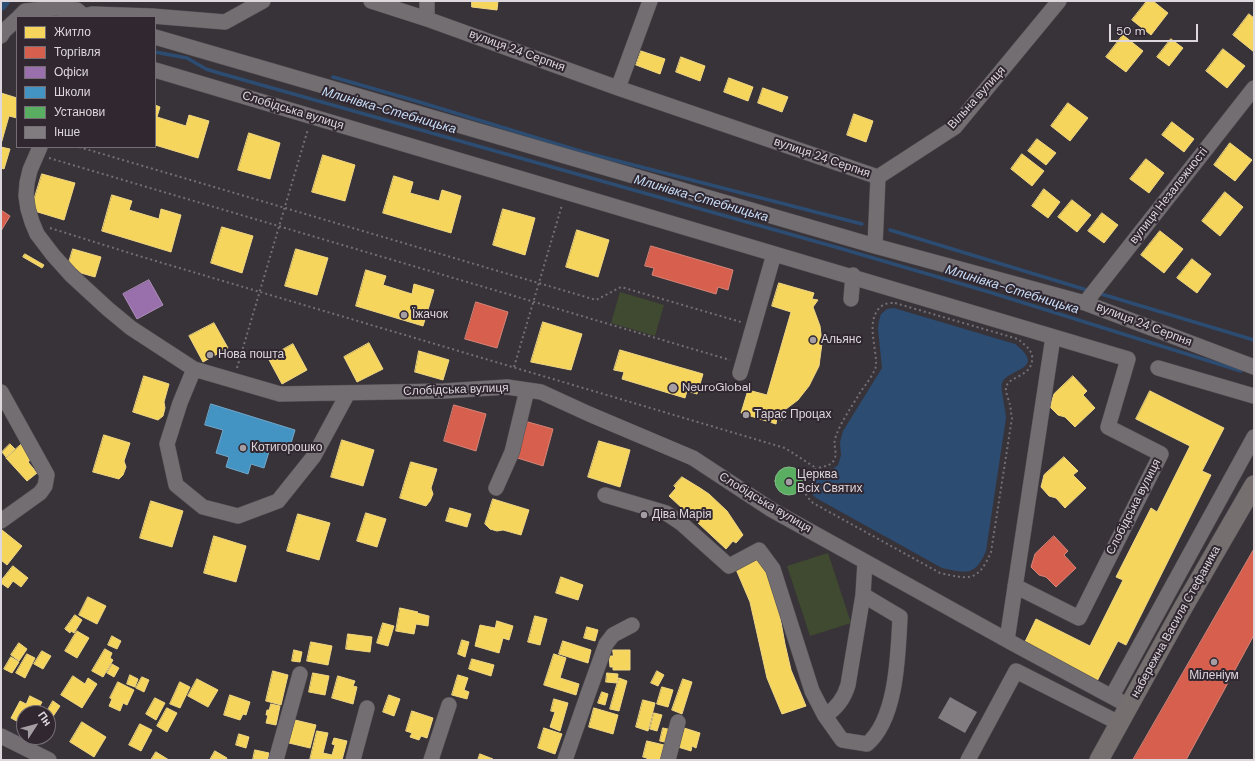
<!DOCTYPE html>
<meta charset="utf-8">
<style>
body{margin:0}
#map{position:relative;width:1255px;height:761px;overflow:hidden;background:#383338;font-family:"DM Sans",sans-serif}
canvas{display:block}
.frame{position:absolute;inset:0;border:2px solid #ded8dd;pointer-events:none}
.legend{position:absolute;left:16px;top:16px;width:140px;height:132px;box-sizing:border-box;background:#302730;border:1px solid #766e75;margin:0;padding:5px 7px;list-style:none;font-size:12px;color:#ded8dd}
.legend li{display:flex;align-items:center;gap:8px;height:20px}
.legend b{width:20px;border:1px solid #766e75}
.north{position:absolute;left:16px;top:705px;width:40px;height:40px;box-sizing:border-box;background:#302730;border:1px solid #766e75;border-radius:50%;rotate:54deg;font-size:11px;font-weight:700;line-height:16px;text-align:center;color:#ded8dd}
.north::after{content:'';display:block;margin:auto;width:14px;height:18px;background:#a49ea3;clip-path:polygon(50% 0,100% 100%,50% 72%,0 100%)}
.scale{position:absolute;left:1109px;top:24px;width:89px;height:18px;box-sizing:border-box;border:2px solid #ded8dd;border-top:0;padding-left:5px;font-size:12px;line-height:14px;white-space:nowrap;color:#ded8dd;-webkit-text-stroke:3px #302730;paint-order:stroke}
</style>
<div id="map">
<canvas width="1255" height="761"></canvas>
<div class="frame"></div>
<ul class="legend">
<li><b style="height:11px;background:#f6d55c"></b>Житло</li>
<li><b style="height:11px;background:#d6604d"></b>Торгівля</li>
<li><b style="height:11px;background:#9970ab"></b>Офіси</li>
<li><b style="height:11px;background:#4393c3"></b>Школи</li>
<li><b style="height:11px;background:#5aae61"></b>Установи</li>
<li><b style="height:11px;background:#807c80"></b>Інше</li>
</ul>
<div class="north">Пн</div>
<div class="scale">50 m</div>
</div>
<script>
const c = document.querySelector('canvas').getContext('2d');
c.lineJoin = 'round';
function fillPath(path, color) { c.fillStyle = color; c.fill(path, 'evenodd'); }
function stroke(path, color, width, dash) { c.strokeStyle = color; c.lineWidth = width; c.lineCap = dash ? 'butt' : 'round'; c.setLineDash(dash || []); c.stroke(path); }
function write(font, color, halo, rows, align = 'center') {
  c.font = font + ' "DM Sans",sans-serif'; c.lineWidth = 4; c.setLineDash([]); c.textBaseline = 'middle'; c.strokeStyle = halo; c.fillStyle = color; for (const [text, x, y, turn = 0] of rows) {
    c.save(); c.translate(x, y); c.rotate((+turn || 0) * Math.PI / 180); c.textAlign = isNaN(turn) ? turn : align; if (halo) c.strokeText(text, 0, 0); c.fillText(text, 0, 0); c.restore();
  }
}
fillPath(new Path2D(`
 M620,292l44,13 -9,31 -44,-13z
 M828,553l23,70 -41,13 -23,-70z`), '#3f4a30');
fillPath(new Path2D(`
 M894,308l121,36c33,26 -7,24 -13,39 -2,5 4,27 4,35l-20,133c-11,26 -20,22 -44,17l-126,-70 -5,-5 -2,-5 2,-9 8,-6 14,-4 5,-4 3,-10 -1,-13 3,-11 39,-63 -4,-39 1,-8 2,-7 6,-5z`), '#2c4c72');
const homes = new Path2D(`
 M472,1h26l-1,9 -25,-3z
 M1147,1h6l15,12 -17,22 -19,-15z
 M1249,14l5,4v34l-21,-17z
 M1123,35l20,16 -17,21 -20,-15z
 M1171,39l12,9 -14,18 -12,-9z
 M1223,49l22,17 -18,22 -21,-17z
 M641,51l24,8 -5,15 -24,-9z
 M681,57l24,9 -5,15 -24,-9z
 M729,78l24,9 -5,14 -24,-9z
 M763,88l25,9 -6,15 -24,-9z
 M1,93l16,5v20l-8,-2 -8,28z
 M1068,103l20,15 -18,23 -19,-15z
 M155,105l5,2 -3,10 29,9 3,-11 20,6 -11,37 -43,-13z
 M854,114l19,7 -7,21 -19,-7z
 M1172,122l22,17 -10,13 -22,-17z
 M249,133l31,10 -10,36 -32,-9z
 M1037,139l19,14 -10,12 -18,-14z
 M1230,143l22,17 -17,21 -21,-16z
 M1,147l9,2 -6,20 -3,-1z
 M1022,154l22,17 -12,15 -21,-17z
 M323,155l32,10 -10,36 -33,-9z
 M1146,159l18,14 -15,20 -19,-14z
 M42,174l33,9 -11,37 -33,-10z
 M394,176l19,6 -3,11 29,8 3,-11 19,6 -10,37 -68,-20z
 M1044,189l16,13 -12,16 -16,-12z
 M1225,192l18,15 -23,29 -18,-15z
 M112,195l20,6 -3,9 30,9 2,-10 20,6 -10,37 -69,-21z
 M1072,200l19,15 -14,17 -19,-15z
 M503,209l32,9 -10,37 -32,-10z
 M1102,213l16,12 -14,18 -16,-12z
 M222,227l31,9 -11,37 -31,-10z
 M577,230l32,10 -11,37 -32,-10z
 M1160,231l23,18 -19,24 -23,-18z
 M73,249l28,8 -6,20 -28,-8z
 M296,249l32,9 -11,37 -32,-9z
 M25,254l19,11 -2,3 -19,-11z
 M1192,259l19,15 -14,19 -20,-15z
 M366,270l20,6 -3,9 29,9 2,-10 20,6 -11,36 -67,-20z
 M779,283l35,10 -2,6 6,1 -5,7 7,19 2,17 -3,23 -10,20 -11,14 -16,12v8l-5,-2 -1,6 -35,-11 7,-23 19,5 24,-83 -19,-6z
 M543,322l39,12 -11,36 -40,-8z
 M214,323l14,25 -25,14 -14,-26z
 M369,343l14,26 -26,13 -13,-25z
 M293,344l14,26 -25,14 -14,-26z
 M620,350l83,24 -6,20 -10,-3 -2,7 -63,-19 2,-7 -10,-2z
 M419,351l30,9 -6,20 -28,-8z
 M144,376l25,8 -5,18 1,6 -2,8 -5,4 -25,-8z
 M1073,376l14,15 -4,4 12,13 -20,19 -10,-10 -7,-2 -8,-8 4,-13z
 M1150,391l74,37 -22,43 9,4 -85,170 -8,-4 -22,42 -73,-37 13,-27 54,27 33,-66 -7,-3 35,-69 6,4 33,-66 -54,-27z
 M104,435l26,8 -6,18 2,6 -3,8 -4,4 -26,-7z
 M342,440l32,10 -11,36 -32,-9z
 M599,441l31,9 -10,37 -32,-10z
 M24,442l11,14 -7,6 9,11 -10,8 -21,-23z
 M10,444l5,5 -9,8 -4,-5z
 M1064,457l14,14 -5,4 13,13 -21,20 -9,-10 -7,-2 -8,-9 3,-12z
 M411,462l26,7 -6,19 2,6 -3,7 -4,5 -26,-8z
 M682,477l18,11 9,6 18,17 16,24 -7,8 -3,-2 -7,8 -57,-53 7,-8 -2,-2z
 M493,499l36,11 -8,25 -18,-5 -6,1 -7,-2 -5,-5z
 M151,501l32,10 -11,36 -32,-9z
 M450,508l21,6 -4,13 -21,-6z
 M366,513l20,6 -9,28 -20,-6z
 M298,514l32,9 -11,37 -32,-9z
 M2,530l20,16 -15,19 -6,-5v-28z
 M214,536l32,10 -10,36 -32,-9z
 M760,558l10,23 8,25 7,38 6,26 15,36 -24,8 -15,-36 -17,-76 -15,-35z
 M13,566l15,12 -7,9 -8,-6 -5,7 -7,-5v-2z
 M561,577l22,8 -5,15 -22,-7z
 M88,597l18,9 -9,18 -18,-9z
 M400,608l18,4 -1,1 12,3 -1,10 -12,-2 -2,10 -18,-3z
 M75,615l7,5 -8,13 -3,-2 -1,2 -5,-4z
 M535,616l12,3 -7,26 -12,-3z
 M497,621l16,5 -4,14 -6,-2 -4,15 -24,-7 5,-21 15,3z
 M383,623l11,3 -6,20 -11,-3z
 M587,627l11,3 -3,11 -11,-3z
 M77,631l12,7 -12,20 -12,-7z
 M348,634l24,3 -2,15 -24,-3z
 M112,636l9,5 -4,8 -9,-4z
 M462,640l7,2 -4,15 -7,-3z
 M563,641l28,9 -3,13 -29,-9z
 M311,642l21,4 -4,19 -21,-4z
 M19,643l8,6 -8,12 -8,-6z
 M105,649l7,4 -2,5 3,2 -10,17 -11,-6z
 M294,650l8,2 -2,10 -8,-1z
 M613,650h17v20h-17v-3h-3l-1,-11h4z
 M42,651l9,5 -8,13 -9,-5z
 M27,654l8,4 -10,20 -9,-5z
 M554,654l12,4 -6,20 19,6 -3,11 -32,-10z
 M11,657l8,5 -7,11 -8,-4z
 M472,659l22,6 -3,11 -22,-7z
 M112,664l7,4 -5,9 -7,-4z
 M273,671l15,4 -7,30 -15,-4z
 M657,671l7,4 -6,11 -7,-3z
 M313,673l16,3 -4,19 -16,-3z
 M607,673l11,1 -1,9 -11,-1z
 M130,675l8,4 -3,8 -8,-3z
 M458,675l10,3 -4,12 5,2 -2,7 -15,-4z
 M73,676l12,8 3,-6 9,6 -15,24 -21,-13z
 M338,676l17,5 -2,5 4,1 -4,17 -21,-6z
 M142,677l7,3 -5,12 -8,-4z
 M619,678l8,3 -8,30 -9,-2z
 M197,679l21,11 -10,17 -20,-11z
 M683,679l9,3 -10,32 -10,-4z
 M118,682l16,8 -7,15 -4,-2 -3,8 -11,-5 3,-7 -2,-1z
 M180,682l10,5 -10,21 -10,-4z
 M662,687l11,3 -5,17 -11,-3z
 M602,692l6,2 -3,11 -7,-2z
 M230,695l20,7 -4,13 -3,-1 -3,6 -16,-5z
 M389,695l11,4 -6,17 -11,-4z
 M30,696l12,6 -6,11h-12v12l-13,-7 9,-17 6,3z
 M155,698l10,5 -9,17 -10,-6z
 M554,699l14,4 -8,28 -10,-4 5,-15 -4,-1z
 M643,700l12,3 -7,28 -12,-4z
 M53,701l7,5 -12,18v-11h-2z
 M271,704l9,2 -4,19 -10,-2 2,-8h-2l1,-5h2z
 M167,708l10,5 -10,19 -10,-6z
 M594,708l24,7 -5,19 -24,-7z
 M412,711l21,7 -6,20 -6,-2 -2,4 -9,-3 2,-4 -6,-2z
 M654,713l8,2 -5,16 -7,-2z
 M295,720l21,5 -6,23 -21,-5z
 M82,722l24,15 -12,20 -24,-15z
 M140,724l12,6 -11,21 -12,-6z
 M681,727l19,6 -4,15 -4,-2 -1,5 -13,-4z
 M544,728l18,6 -7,20 -17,-6z
 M663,728l9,2 -3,13 -9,-2z
 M317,731l11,2 -5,20 9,2 3,-10 -3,-1 2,-6 13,3 -5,19h-32z
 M239,734l10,3 -3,11 -10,-3z
 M647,741l17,4 -4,15h-13v-2l-4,-1z
 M255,750l14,3 -1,7h-15z
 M215,751l12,7 -1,2h-16z
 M156,752l13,8h-18z
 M480,754l13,5 -1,1h-14z`);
fillPath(homes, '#f6d55c');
stroke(homes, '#efd683', 1);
const shops = new Path2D(`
 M1,210l9,6 -9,15z
 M651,246l82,24 -5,20 -10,-3 -2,7 -64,-19 2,-7 -9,-2z
 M476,302l32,10 -11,36 -32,-9z
 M454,405l32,9 -10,37 -32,-10z
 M521,420l32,9 -10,37 -32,-10z
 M1054,536l14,15 -4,4 12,13 -20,19 -10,-10 -7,-2 -8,-8 4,-13z
 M1254,549v86l-68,125h-53z`);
fillPath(shops, '#d6604d');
stroke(shops, '#d88478', 1);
const offices = new Path2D(`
 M149,280l14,25 -26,14 -14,-25z`);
fillPath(offices, '#9970ab');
stroke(offices, '#ae8fba', 1);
const schools = new Path2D(`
 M211,404l84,26 -6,20 -18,-5 -7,23 -13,-4 -3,10 -22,-7 3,-10 -13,-4 7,-23 -18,-5z`);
fillPath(schools, '#4393c3');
stroke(schools, '#72a8cb', 1);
const public = new Path2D(`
 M775 481a14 14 0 1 1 28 0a14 14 0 1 1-28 0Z`);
fillPath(public, '#5aae61');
stroke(public, '#82bb86', 1);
stroke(new Path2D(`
 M155,52l32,6 19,11 13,4 620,175 150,44 252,79
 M333,77l83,24 167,51 279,72
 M890,230l200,61
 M1098,293l156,47`), '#2c4c72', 3.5);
stroke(new Path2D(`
 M1,5l3,-4`), '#2c4c72', 12);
fillPath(new Path2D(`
 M950,697l27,15 -12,21 -27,-15z`), '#807c80');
const minor = new Path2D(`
 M371,1l56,18 191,69 260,89 -3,69 210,57 169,64
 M427,1v18
 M19,17l6,-6 30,-3 22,2 7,6 8,-2 60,2 73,6 38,-21
 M1,36l3,-5 13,-12
 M155,37l720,209
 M155,70l973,289 -20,68 53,27 -82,164 -64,-32
 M618,88l32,-87
 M40,147l-10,23 -3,13 -1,13 2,13 4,13 5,12 16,21 18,20 37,34 23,19 63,41 86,25 164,-3 63,-4 34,5 48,22 104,44 79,52 242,134 115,62
 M878,177l77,-50 104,-126
 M851,299l2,-24
 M1085,303l169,-215
 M1158,368l96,28
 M194,369l-14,34 -13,41 9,41 27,22 35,9 40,-15 36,-45 34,-63
 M740,373l34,-119
 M1,392l46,83 -2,11 -5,7 -39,28
 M496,488l16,-36 15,-62
 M605,495l61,18 15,10 48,43 30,-16 14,19 39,122 13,25 17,24 25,4c30,-25 31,-90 33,-127l-37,-22
 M1007,640l46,-303
 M1112,696l142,-259
 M825,716c12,-8 19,-17 23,-31l15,-90 2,-33
 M1,736l48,24
 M276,760l24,-86
 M353,760l14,-52
 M431,760l18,-55
 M565,760l23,-66 18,-50 7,-9 19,-10
 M668,760l10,-38
 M968,760l48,-89 103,52`);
const major = new Path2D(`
 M1099,760l85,-154 70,-121`);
stroke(minor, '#555155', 16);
stroke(major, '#555155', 20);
stroke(new Path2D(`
 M79,147l517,153 25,-13 120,35
 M49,158l681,202
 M50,228l89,28 646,192 31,20
 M895,303l123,36c7,6 16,12 14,22 -2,16 -23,15 -26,26 -1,5 3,13 4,18 1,5 1,9 2,13l-21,134c-13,31 -23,27 -51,21l-127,-70c-6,-6 -11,-12 -8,-21 5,-19 25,-12 29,-22 4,-7 -1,-14 1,-21 5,-17 17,-32 26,-48 4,-5 15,-20 15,-26 1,-18 -12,-47 7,-60 3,-2 8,-2 12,-2z
 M514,367l48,-162
 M237,368l71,-239`), '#746f74', 2, [2, 3]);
stroke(minor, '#726e72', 15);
stroke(major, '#756f6f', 19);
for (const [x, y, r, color] of [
 [404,315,4,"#a49ea3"],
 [813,340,4,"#a49ea3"],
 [210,355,4,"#a49ea3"],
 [673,388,5,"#a49ea3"],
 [746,415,4,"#a49ea3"],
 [243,448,4,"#a49ea3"],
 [789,482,4,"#a49ea3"],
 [644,515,4,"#a49ea3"],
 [1214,662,4,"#a49ea3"]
]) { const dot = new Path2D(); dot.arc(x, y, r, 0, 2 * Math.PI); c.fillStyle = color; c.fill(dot); stroke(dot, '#302730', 1.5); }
write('12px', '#ded8dd', '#302730', [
 ["вулиця 24 Серпня",517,51,20],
 ["Вільна вулиця",977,98,-48],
 ["Слобідська вулиця",293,111,17],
 ["вулиця 24 Серпня",822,158,19],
 ["вулиця Незалежності",1169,196,-52],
 ["вулиця 24 Серпня",1144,325,21],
 ["Слобідська вулиця",456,390,-2],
 ["Слобідська вулиця",765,503,31],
 ["Слобідська вулиця",1134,507,-63],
 ["набережна Василя Стефаника",1176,622,-61]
]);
write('12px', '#ded8dd', '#302730', [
 ["Їжачок",412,315],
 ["Альянс",821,340],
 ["Нова пошта",218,355],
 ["NeuroGlobal",682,388],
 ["Тарас Процах",754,415],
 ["Котигорошко",251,448],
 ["Церква",797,475],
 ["Всіх Святих",797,489],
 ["Діва Марія",652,515],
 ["Міленіум",1214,676,"center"]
], 'left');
write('italic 13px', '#c9dffa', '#302730', [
 ["Млинівка-Стебницька",389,111,16],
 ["Млинівка-Стебницька",701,199,16],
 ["Млинівка-Стебницька",1012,290,17]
]);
</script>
